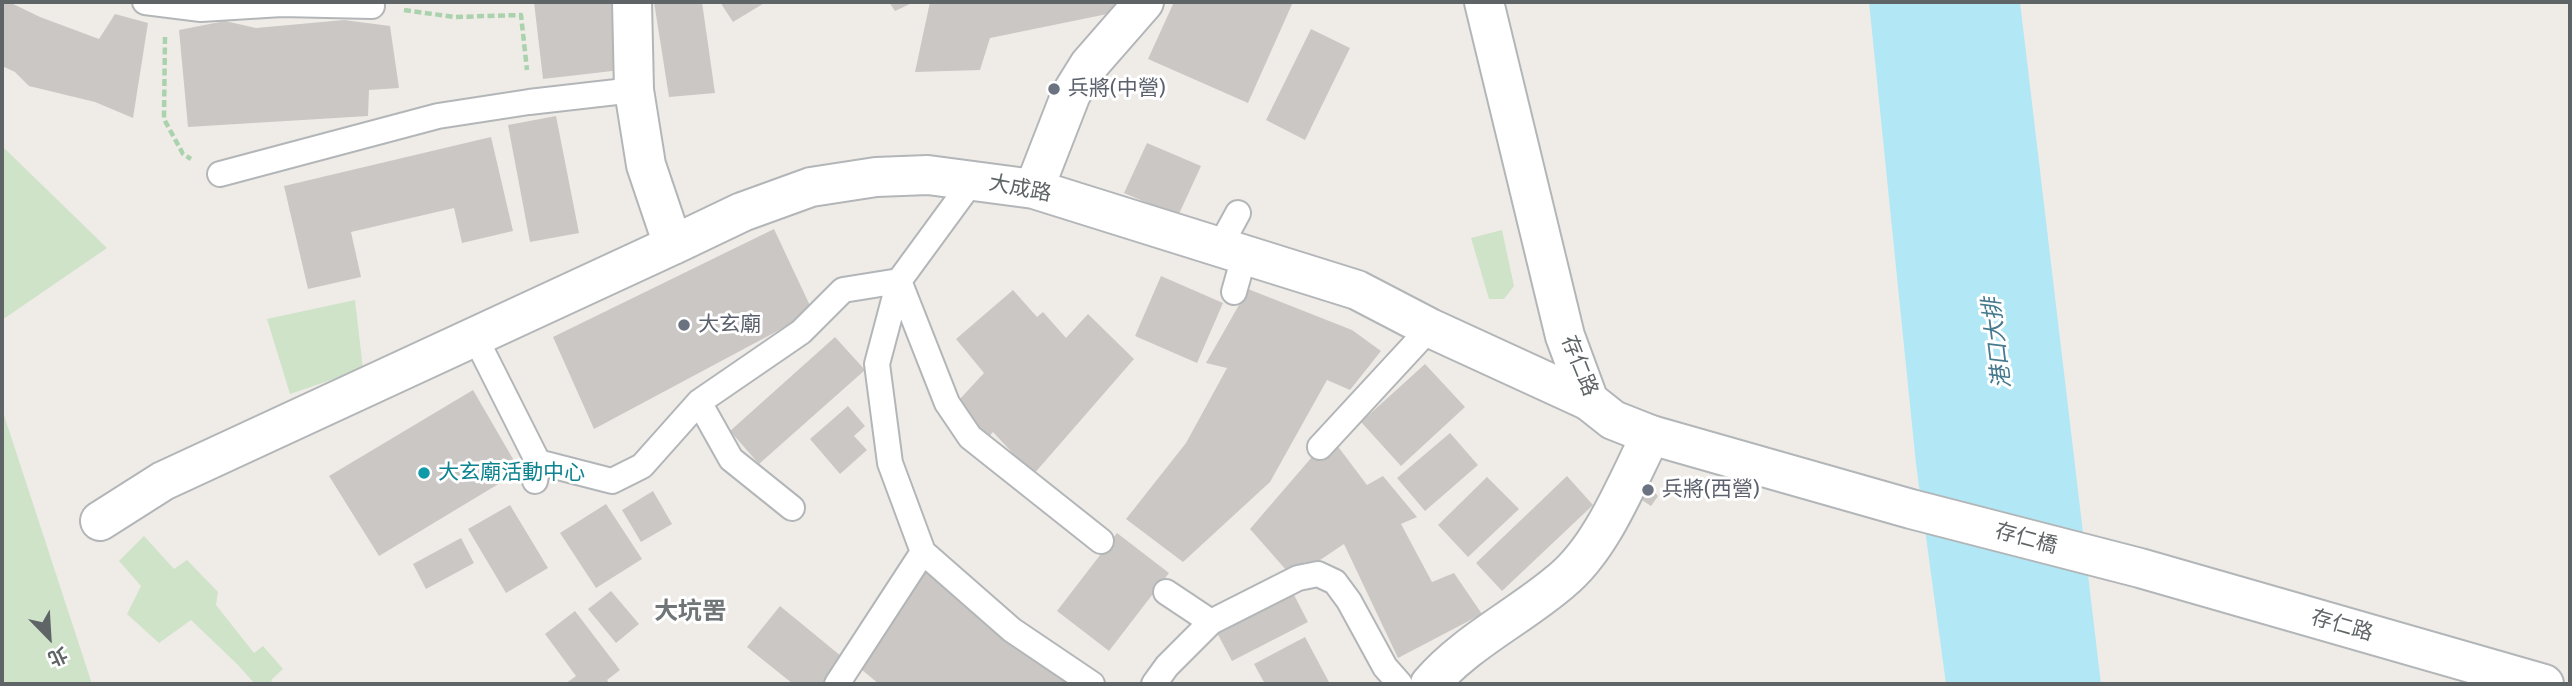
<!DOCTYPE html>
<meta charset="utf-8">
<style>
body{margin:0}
#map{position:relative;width:2572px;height:686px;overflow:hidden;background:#efece8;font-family:"Fira Sans","Noto Sans TC",sans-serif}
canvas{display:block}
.frame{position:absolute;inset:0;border:4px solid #5f6466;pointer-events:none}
.north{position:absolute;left:14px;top:602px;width:70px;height:70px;-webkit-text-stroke:5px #fff;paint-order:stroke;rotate:156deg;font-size:19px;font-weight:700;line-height:28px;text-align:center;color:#5f6466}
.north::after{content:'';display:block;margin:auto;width:24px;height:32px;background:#5f6466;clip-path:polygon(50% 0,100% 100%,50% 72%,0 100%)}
</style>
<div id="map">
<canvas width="2572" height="686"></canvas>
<div class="frame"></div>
<div class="north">北</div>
</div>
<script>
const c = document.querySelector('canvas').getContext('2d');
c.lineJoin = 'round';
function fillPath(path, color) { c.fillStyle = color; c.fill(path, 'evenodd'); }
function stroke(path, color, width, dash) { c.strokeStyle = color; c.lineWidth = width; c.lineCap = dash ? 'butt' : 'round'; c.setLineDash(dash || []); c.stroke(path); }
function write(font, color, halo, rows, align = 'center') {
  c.font = font + ' "Fira Sans","Noto Sans TC",sans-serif'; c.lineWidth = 6; c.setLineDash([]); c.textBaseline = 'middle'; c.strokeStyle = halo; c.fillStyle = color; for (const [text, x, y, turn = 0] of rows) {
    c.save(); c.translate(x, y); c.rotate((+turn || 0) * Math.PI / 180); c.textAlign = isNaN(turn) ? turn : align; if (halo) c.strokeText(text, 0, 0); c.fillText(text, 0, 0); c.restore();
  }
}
fillPath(new Path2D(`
 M2,146l105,102 -105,72z
 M1502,230l12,56 -10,13h-15l-18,-61z
 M355,300l8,69 -73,25 -23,-75z
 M2,409l90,275h-90z
 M144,536l30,33 13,-9 31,32 -2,13 38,48 9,-7 20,23 -12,11 3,4h-19l-17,-19 -47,-45 -32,23 -32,-29 14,-28 -22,-25z`), '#cee3c8');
fillPath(new Path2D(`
 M1869,2h151l81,682h-155l-30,-220z`), '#b2e8f5');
fillPath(new Path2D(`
 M2,2h7l31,15 59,22 16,-25 33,9 -15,95 -38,-16 -66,-16 -14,-14 -13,-6z
 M534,2h79l8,68 -78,9z
 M654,2h48l13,91 -46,4z
 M720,2h46l-33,20z
 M889,2h25l-19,9z
 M930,2h193l-6,10 -127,26 -10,32 -65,2z
 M1174,2h119l-45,101 -100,-44z
 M344,20l46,6 9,62 -30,2 -1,26 -180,11 -9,-97 46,-9 31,7z
 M1311,29l39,19 -45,92 -39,-20z
 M556,116l23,117 -49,9 -22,-117z
 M491,137l22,94 -51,12 -8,-35 -103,24 10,45 -53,12 -24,-103z
 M1147,143l54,23 -23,50 -54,-23z
 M774,229l39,83 -219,117 -41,-92z
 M1161,276l62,27 -26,60 -62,-27z
 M1248,289l104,41 29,21 -31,39 -23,-10 -57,102 -87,80 -57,-43 60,-76 41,-75 -21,-5z
 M1013,290l24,27 6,-5 23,26 22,-24 46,45 -101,116 -40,-43 -6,7 -28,-39 25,-27 -28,-34z
 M835,337l30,33 -106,94 -29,-33z
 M1425,364l40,43 -64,59 -40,-44z
 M473,390l47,81 -141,85 -50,-80z
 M848,406l17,20 -11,10 13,14 -27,24 -30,-35z
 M1450,433l28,32 -53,46 -28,-33z
 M1330,436l37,49 16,-9 34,41 -16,7 31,58 22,-9 28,41 -84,44 -54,-114 -27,18h-11l-19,9 -37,-42z
 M1567,476l26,29 -91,86 -26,-28z
 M1487,477l32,32 -51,48 -30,-32z
 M1647,484l11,12 -7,10 -12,-8z
 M653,491l19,33 -31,18 -19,-32z
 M606,504l36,55 -46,29 -36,-55z
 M510,505l38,63 -42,25 -38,-64z
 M1117,533l52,40 -60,78 -52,-40z
 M461,538l13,25 -48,26 -13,-25z
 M924,567l83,74 65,43h-193l-23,-19z
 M611,591l28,33 -23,19 -28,-34z
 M1292,591l16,31 -76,39 -16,-30z
 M780,606l67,55 -19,23h-35l-46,-37z
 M575,611l45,59 -13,10 3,4h-45l11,-8 -31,-42z
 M1305,637l25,47h-65l-11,-20z`), '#cbc7c4');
const lane = new Path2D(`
 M145,2l56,7 81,-5 90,2
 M220,174l218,-58 91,-14 105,-12
 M973,180l-74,101 -22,83 13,99 33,89 89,78 80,54
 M1220,246l18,-33
 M1234,292l11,-39
 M475,337l63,125 -3,19
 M1320,447l110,-119
 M538,462l74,19 30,-15 57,-64
 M792,508l-61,-49 -32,-57 102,-70 42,-42 56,-9 48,122 23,34 131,104
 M1166,592l45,30
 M837,684l86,-132
 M1154,684l13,-18 44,-44 87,-44 20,-4 17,8 14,19 36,66 15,17`);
const street = new Path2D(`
 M632,2l2,88 12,75 27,80 69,-33 69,-25 65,-10 52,-2 106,14 323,101 73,38 159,73
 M1034,189l37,-95 18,-29 55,-63
 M100,521l63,-40 510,-236
 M1430,684c36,-42 89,-67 131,-103 41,-33 66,-99 90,-146`);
const secondary = new Path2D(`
 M1484,2l81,334 24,65 24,19 38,15 260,74 229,59 404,116`);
stroke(lane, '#b3b6b8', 28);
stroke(street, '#b3b6b8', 42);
stroke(secondary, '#b2b6b8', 42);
stroke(new Path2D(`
 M404,10l50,7 67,-2 6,55
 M165,37l-1,82 19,35 8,5`), '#aad2ac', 4.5, [7, 3.5]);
stroke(lane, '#fff', 24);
stroke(street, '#fff', 38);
stroke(secondary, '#fff', 38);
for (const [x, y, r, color] of [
 [1054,89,7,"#6b7280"],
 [684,325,7,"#6b7280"],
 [424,473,7,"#0f9aa8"],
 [1648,490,7,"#6b7280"]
]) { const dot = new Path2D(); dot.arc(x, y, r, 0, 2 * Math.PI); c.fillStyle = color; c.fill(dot); stroke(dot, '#fff', 2.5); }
write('21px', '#5b616d', '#fff', [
 ["兵將(中營)",1068,89],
 ["大玄廟",698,325],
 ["兵將(西營)",1662,490]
], 'left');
write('21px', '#5f6466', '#fff', [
 ["大成路",1020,189,11],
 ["存仁路",1579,366,68],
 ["存仁橋",2026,539,15],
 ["存仁路",2342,626,16]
]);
write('21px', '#0d838f', '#fff', [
 ["大玄廟活動中心",438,473]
], 'left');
write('italic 23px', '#45798d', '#fff', [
 ["港口大排",1998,343,-97]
]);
write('bold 24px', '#707678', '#fff', [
 ["大坑罟",690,612]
]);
</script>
